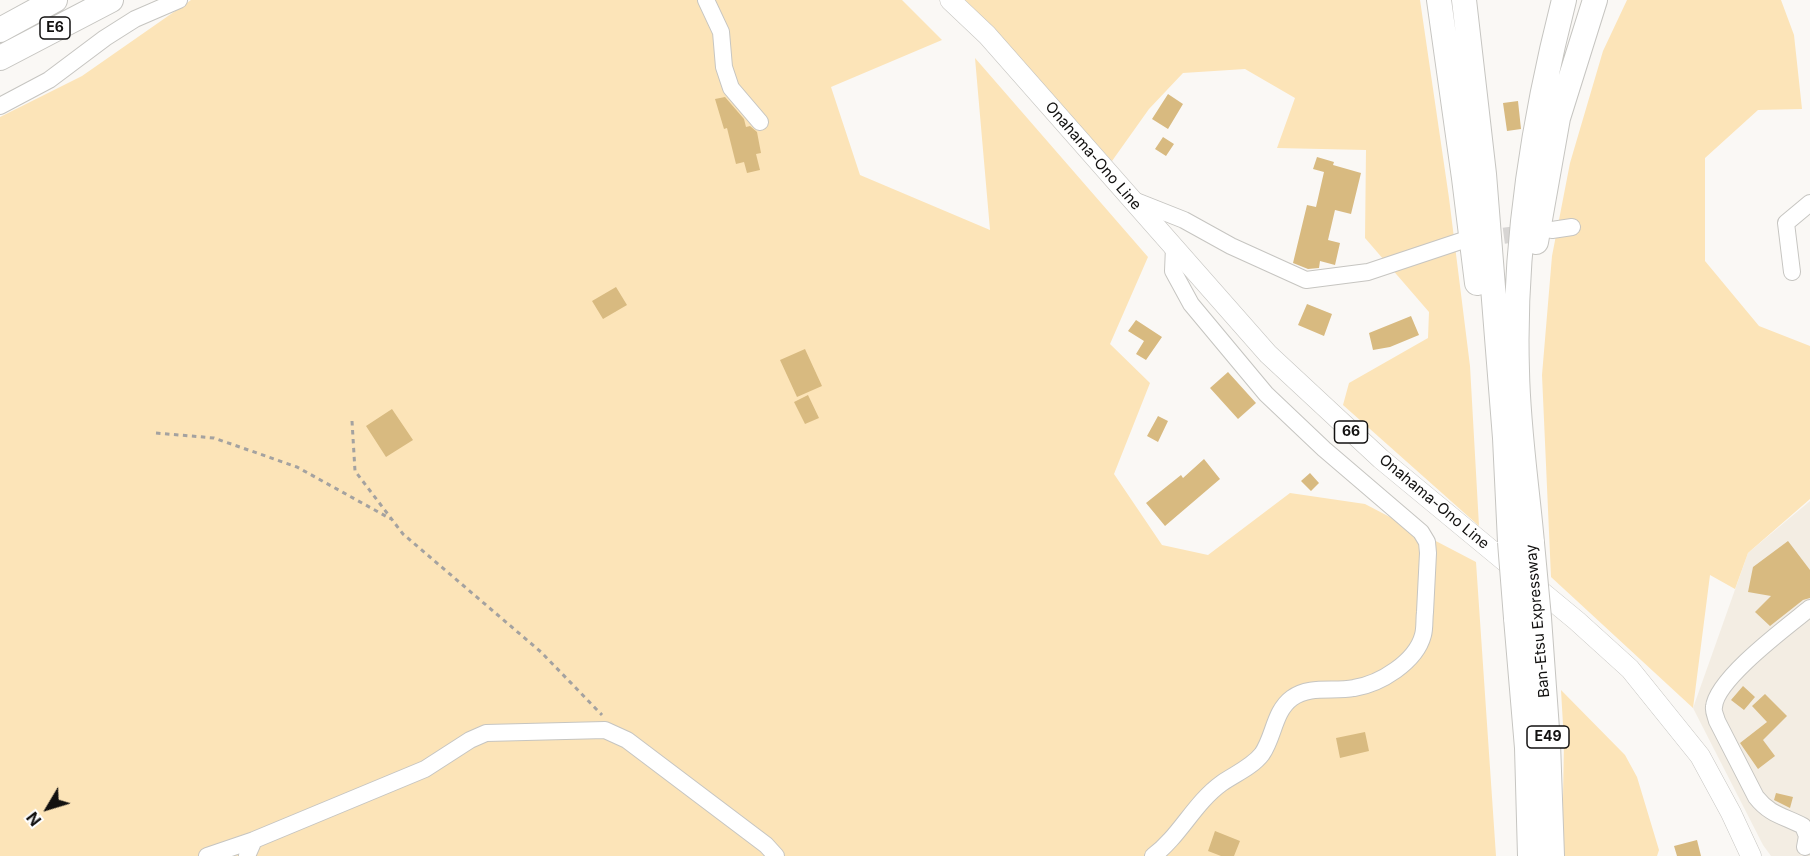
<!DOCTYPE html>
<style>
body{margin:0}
#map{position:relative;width:1810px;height:856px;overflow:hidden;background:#faf8f5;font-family:Inter,sans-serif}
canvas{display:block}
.north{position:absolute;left:18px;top:778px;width:60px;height:60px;-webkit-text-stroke:4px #fff;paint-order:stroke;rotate:232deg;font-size:16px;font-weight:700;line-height:24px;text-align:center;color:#121110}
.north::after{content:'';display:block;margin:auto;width:21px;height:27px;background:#121110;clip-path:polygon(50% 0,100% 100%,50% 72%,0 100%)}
</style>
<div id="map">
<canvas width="1810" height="856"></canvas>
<div class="north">N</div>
</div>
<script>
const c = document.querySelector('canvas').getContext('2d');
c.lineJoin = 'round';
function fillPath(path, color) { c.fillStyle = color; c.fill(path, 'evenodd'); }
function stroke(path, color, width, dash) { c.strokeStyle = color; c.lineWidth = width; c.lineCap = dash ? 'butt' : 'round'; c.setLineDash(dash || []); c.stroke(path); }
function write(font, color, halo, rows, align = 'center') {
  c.font = font + ' Inter,sans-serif'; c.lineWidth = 4.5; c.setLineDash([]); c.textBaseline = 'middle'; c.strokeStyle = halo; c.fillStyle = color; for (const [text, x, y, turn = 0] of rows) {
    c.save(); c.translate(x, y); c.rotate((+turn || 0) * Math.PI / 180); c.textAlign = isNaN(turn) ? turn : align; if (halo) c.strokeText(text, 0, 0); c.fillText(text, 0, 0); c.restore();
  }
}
fillPath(new Path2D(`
 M1810,501v355h-39l-8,-11 -70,-137 55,-155z`), '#f3ede3');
fillPath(new Path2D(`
 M191,0h711l40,40 -111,47 29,88 130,55 -15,-172 173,199 -38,87 40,39 -36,91 48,71 46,10 82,-62 75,11 111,58 20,294h-1496v-739l82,-41z
 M961,0h459l29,198 21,168 9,160 -136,-121 6,-22 79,-45 1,-26 -64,-74 1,-88 -89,-2 18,-50 -50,-29 -62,4 -34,36 -37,52z
 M1627,0h154l13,35 8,74 -44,1 -53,48v103l54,65 51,20v153l-62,54 -13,36 -25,-14 -17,133 -142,-131 -9,-202 10,-119 18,-93 33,-112z
 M1561,690l64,65 12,22 22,73 -2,6h-95l2,-114z`), '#fce4b8');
fillPath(new Path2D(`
 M1168,94l15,10 -15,25 -16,-10z
 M725,97l19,22 2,8 4,-1 7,6 4,21 -5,1 4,16 -13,3 -3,-11 -8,2 -9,-36 -3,1 -9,-30z
 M1518,101l3,28 -14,2 -4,-28z
 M1163,137l11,7 -8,12 -11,-7z
 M1317,157l17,5 -1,3 28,8 -10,41 -16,-4 -7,30 12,3 -5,22 -15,-4 -1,7 -11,1 -15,-6 14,-58 9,2 8,-35 -11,-3z
 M616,287l11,18 -24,14 -11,-18z
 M1307,304l25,10 -8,22 -26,-11z
 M1411,316l8,19 -29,12 -17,3 -4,-17z
 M1136,320l26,17 -16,23 -10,-6 8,-13 -16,-10z
 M805,349l17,37 -25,11 -17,-37z
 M1228,372l28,31 -18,16 -28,-31z
 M808,395l11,23 -14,6 -11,-22z
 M392,409l21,31 -27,17 -20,-31z
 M1158,416l10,5 -10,21 -11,-6z
 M1204,459l16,20 -55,47 -19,-23 35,-28 2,3z
 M1310,473l9,10 -8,8 -10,-10z
 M1788,541l22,29v28l-7,2 -33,26 -15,-14 16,-16 -23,-4 5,-25z
 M1743,686l12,11 -11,13 -13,-10z
 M1765,694l22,22 -24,24 12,16 -17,13 -18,-26 27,-21 -15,-16z
 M1365,732l4,19 -29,7 -4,-20z
 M1776,793l17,4 -3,11 -16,-8z
 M1215,831l25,10 -6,15h-13l-13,-5z
 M1697,840l4,16h-24l-3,-10z`), '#d8ba80');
stroke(new Path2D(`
 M1480,239l52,-7`), '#d7d5d3', 16, [16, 8]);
const minor = new Path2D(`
 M706,0l15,32 3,35 7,21 29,34
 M0,106l49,-26 56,-42 30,-19 44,-19
 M1131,199l53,21 47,26 75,34 62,-8 93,-31
 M1552,230l20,-3
 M1792,272l-6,-49 24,-20
 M1805,847l2,-11 -4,-10c-19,-10 -33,-11 -47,-29l-39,-76c-1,-4 -4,-10 -3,-14 2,-28 74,-81 96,-99
 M207,856l47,-16
 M247,856l7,-16 171,-71 45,-29 16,-7 119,-3 22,10 139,105 10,11
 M1153,856c27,-20 41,-53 69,-73 13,-9 30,-16 40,-29 12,-17 12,-43 30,-56 18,-13 41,-6 62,-10 26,-4 62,-26 69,-53 2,-7 1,-16 2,-23 1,-20 2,-39 3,-59l-1,-11 -6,-10 -97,-83 -58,-55 -75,-90 -18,-33 1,-24`);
const major = new Path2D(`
 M950,0l37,35 281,319 113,105 196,162 53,48 70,87 31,57 20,43`);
const highway = new Path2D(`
 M1439,0l25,178 13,105
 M1464,0l20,174 21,264 5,104
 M0,30l55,-30
 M0,58l111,-58
 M1536,242l22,-124 37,-118
 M1532,543c-5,-57 -14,-114 -15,-172 -4,-126 16,-250 47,-371
 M1516,618l11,130 3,108
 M1539,618l9,125 4,113`);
stroke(minor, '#c6c5c1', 18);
stroke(major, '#c6c5c1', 21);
stroke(highway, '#c6c5c1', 26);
stroke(new Path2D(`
 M352,421l3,50 48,63 138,118 61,63
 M156,433l58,5 83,29 94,52`), '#a4a2a0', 3, [4.5, 4.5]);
stroke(minor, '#fff', 16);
stroke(major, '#fff', 20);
stroke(highway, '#fff', 24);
const highwayBridge = new Path2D(`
 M1510,542l6,76
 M1532,543l7,75`);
stroke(highwayBridge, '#c6c5c1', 26, []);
stroke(highwayBridge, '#fff', 24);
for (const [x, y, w] of [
 [55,28,30],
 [1351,432,33],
 [1548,737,42]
]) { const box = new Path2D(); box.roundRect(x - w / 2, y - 11, w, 22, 4.5); c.fillStyle = '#fff'; c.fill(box); stroke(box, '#121110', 1.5); }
write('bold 14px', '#121110', null, [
 ["E6",55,28],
 ["66",1351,432],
 ["E49",1548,737]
]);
write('15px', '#121110', '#fff', [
 ["Onahama-Ono Line",1093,156,49],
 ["Onahama-Ono Line",1434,502,40],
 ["Ban-Etsu Expressway",1538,621,-95]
]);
</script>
